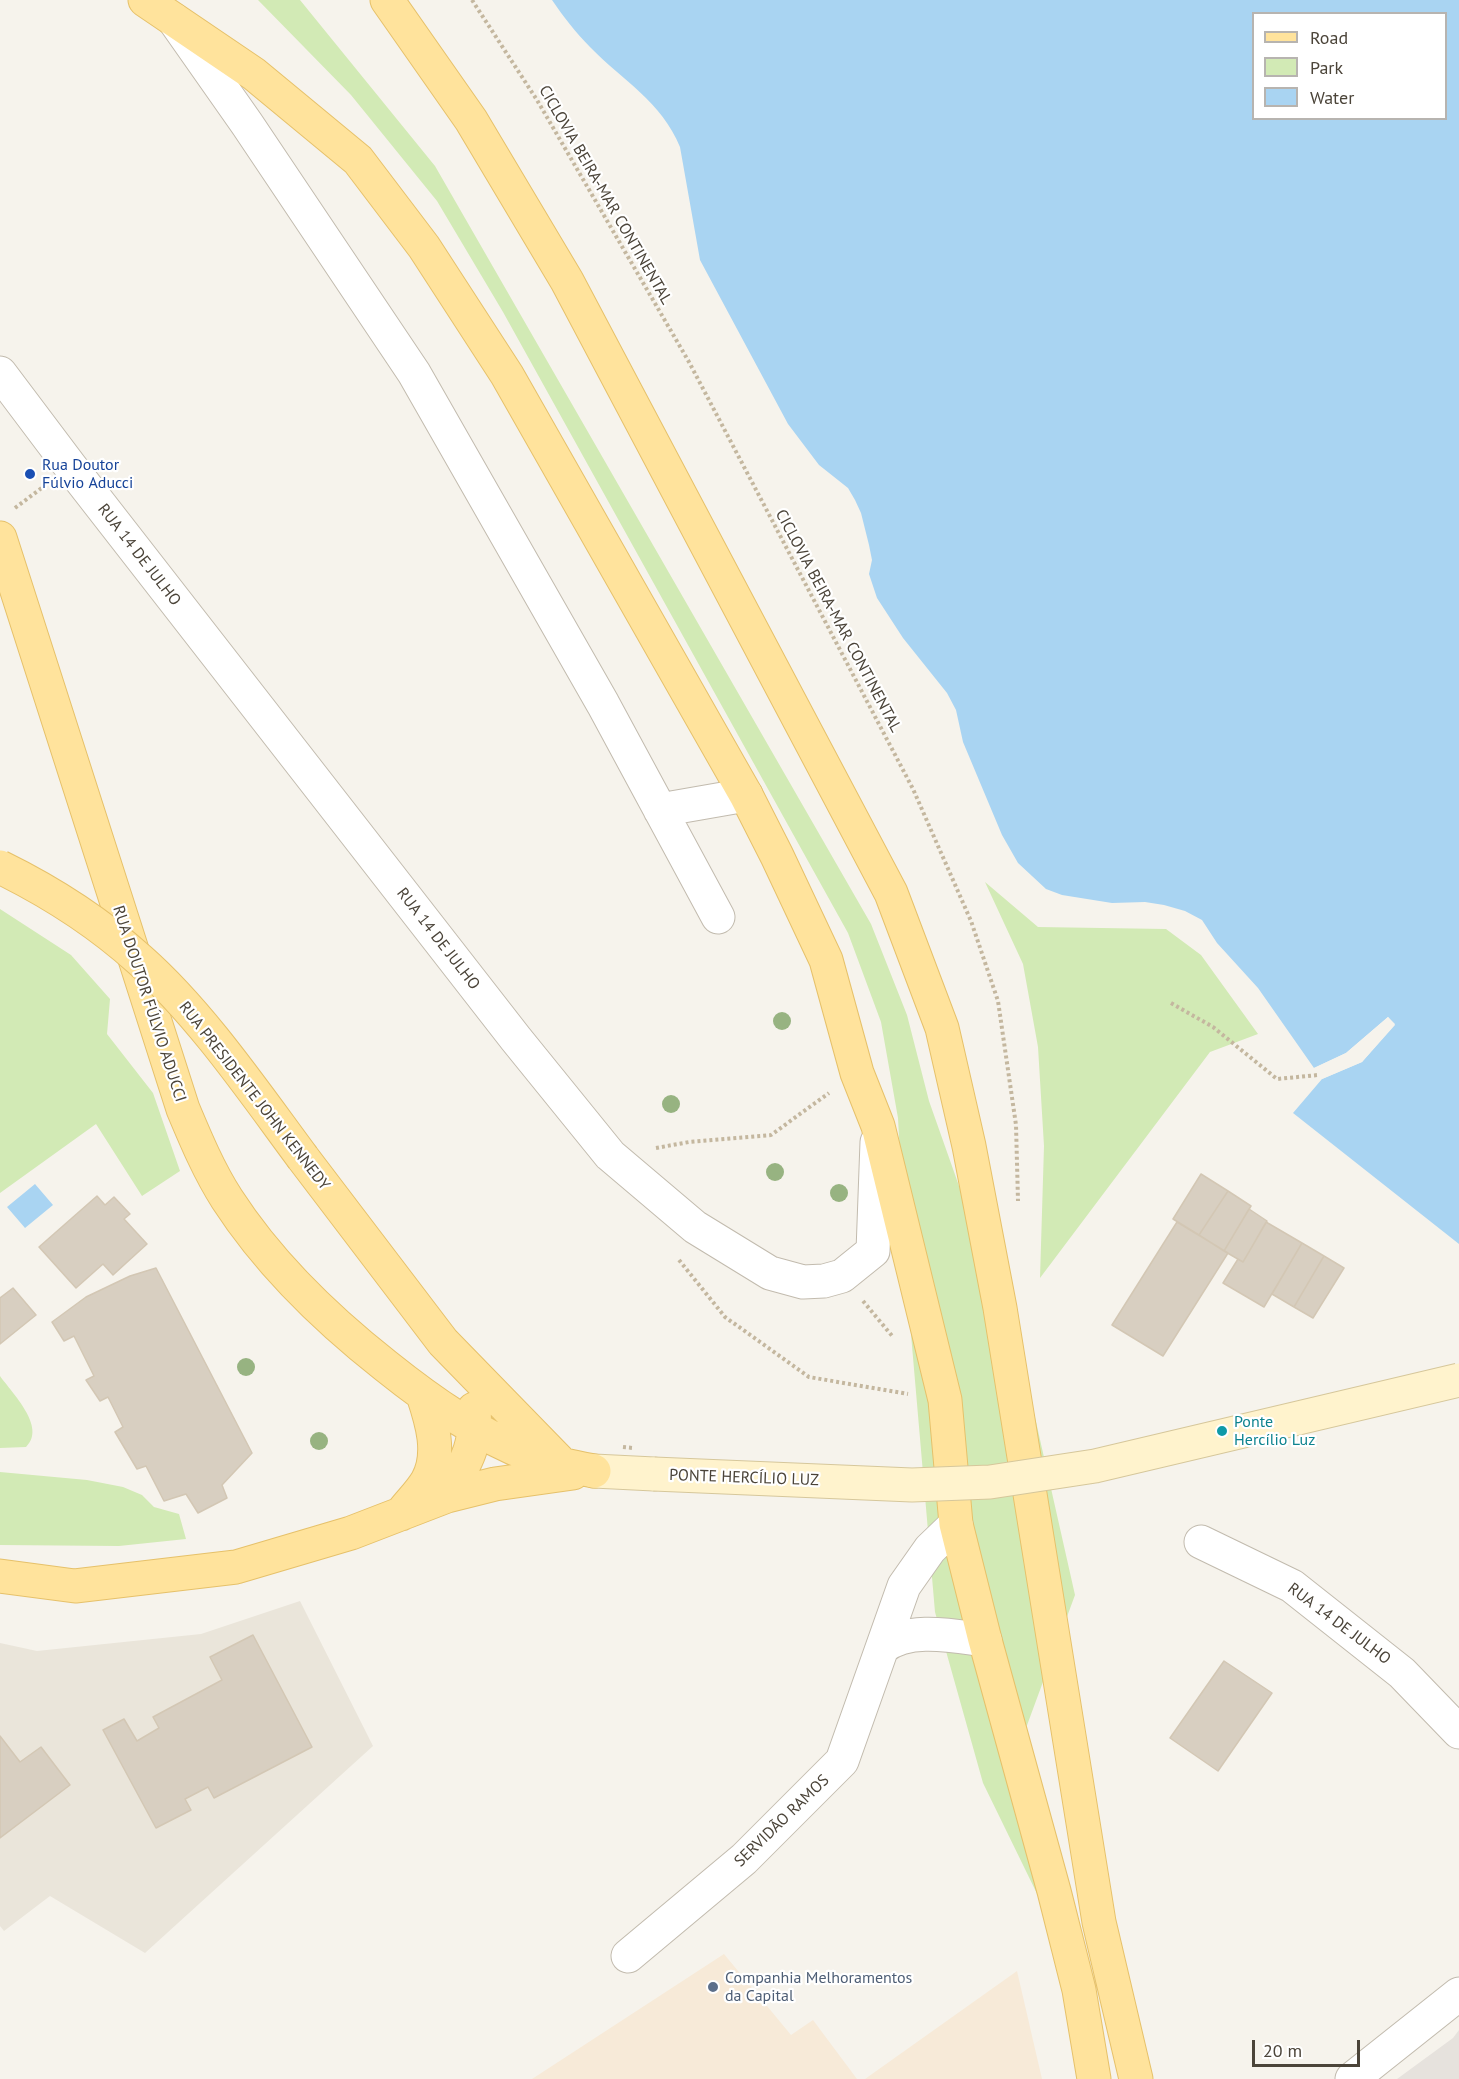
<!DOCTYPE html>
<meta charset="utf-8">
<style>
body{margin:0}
#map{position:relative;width:1459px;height:2079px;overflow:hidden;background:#f6f3ec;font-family:"PT Sans",sans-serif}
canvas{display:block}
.legend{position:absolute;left:1252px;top:12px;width:195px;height:108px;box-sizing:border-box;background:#fff;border:2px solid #b7b4b0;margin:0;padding:8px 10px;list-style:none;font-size:18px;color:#4b4439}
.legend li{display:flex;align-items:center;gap:12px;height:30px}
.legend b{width:30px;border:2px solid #b7b4b0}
.scale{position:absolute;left:1252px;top:2040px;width:108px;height:27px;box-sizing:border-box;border:3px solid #4b4439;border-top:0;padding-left:8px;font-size:18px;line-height:21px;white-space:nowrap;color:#4b4439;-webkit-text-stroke:4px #fff;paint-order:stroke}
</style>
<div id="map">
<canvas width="1459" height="2079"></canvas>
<ul class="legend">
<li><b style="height:8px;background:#ffe39c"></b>Road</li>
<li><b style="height:16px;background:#d2eab5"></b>Park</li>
<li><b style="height:16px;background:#a9d4f2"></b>Water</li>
</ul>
<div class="scale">20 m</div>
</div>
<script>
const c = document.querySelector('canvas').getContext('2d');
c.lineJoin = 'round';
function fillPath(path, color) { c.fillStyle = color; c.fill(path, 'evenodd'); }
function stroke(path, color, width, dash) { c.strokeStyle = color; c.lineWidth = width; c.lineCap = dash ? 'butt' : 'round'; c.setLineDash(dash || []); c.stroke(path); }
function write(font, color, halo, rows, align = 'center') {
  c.font = font + ' "PT Sans",sans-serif'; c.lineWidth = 4.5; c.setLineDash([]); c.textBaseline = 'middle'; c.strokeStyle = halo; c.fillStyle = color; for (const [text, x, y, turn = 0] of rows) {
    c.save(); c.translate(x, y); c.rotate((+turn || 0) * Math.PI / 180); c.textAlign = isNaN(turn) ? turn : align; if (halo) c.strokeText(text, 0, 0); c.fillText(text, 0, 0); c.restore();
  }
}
fillPath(new Path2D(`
 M300,1601l73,145 -228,207 -95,-57 -46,35 -4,-5v-283l37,8 164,-17z`), '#eae5da');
fillPath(new Path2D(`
 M724,1954l67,81 22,-15 44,59h-325z
 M1017,1971l25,108h-177z`), '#f7ead8');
fillPath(new Path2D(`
 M1459,2030v49h-62l56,-41z`), '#e6e2dd');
fillPath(new Path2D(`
 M258,0h42l135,166 436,758 36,91 22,86 96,272 50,222 -49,133 38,221 -81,-166 -48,-171 -28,-324 -9,-170 -17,-96 -33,-89 -345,-621 -66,-111 -86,-106z
 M985,882l53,45 128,2 35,26 57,79 -48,18 -170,226 4,-132 -6,-99 -15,-83z
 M0,909l71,46 39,44 -3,35 46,59 27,78 -38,25 -46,-72 -96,69z
 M0,1376c12,17 47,51 26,71l-26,1z
 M0,1472l87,8 36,7 19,8 12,12 25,7 7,25 -67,7 -119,-1z`), '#d2eab5');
fillPath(new Path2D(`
 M552,0h907v1244l-166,-131 29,-34 40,-17 33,-37 -7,-8 -42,36 -32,15 -56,-80 -41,-45 -15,-23 -17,-9 -21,-6 -19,-3 -33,1 -50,-8 -16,-6 -28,-26 -16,-28 -39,-93 -7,-32 -9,-17 -44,-55 -26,-40 -8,-24 3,-14 -3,-15 -8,-32 -6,-13 -7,-12 -29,-23 -31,-41 -88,-164 -20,-113c-18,-45 -58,-67 -90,-100 -14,-14 -27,-31 -38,-47zM1254,14h192v104h-192z
 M35,1184l18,21 -28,23 -18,-21z`), '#a9d4f2');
fillPath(new Path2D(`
 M1388,1017l7,7 -33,38 -40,17 -1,-3 39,-16 31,-36 -3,-3 -41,35 -31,15 -2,-3 32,-15z`), '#f6f3ec');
const building = new Path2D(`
 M1201,1174l27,17 -29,44 -26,-16z
 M1228,1191l23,15 -27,45 -25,-16z
 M97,1196l8,9 9,-8 16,17 -6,5 23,25 -34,31 -10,-11 -27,24 -37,-41z
 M1249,1209l18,12 -24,41 -19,-11z
 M1177,1222l51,31 -65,103 -51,-31z
 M1266,1222l36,21 -38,64 -41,-24 15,-24 5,3z
 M1302,1243l22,13 -30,51 -22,-13z
 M1324,1256l20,12 -31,50 -19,-11z
 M156,1268l96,185 -30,32 5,13 -29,15 -12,-19 -22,7 -18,-35 -9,3 -22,-37 8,-5 -15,-30 -8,4 -14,-21 8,-4 -20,-40 -10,5 -12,-19 34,-25 44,-21z
 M13,1288l23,27 -36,29v-46z
 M253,1635l59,112 -98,51 -6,-11 -23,12 6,11 -35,18 -53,-98 21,-11 13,22 22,-13 -6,-11 69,-37 -12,-23z
 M1224,1661l48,32 -54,78 -48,-33z
 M0,1736l20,26 21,-15 29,38 -70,53z`);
fillPath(building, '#d8cfc1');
stroke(building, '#d3c7b4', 1.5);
const minor = new Path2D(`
 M174,20l73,104 167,249 189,331 115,213
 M0,373l70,93 446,573 94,116 85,72 75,46 33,9 21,-1 18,-5 31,-25 4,-109
 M660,810l86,-15
 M1201,1542l91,44 110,87 57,59
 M882,1648c26,-22 72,-12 103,-8
 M628,1956l116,-97 98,-98 62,-175 26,-37 26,-25
 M1352,2079l107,-85`);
const secondary = new Path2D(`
 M594,1471l60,3`);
const primary = new Path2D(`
 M145,0l109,74 104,86 66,87 83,128 239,420 31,61 49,104 31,113 21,53 67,274 11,124 29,116 69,251 25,99 15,89
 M387,0l84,120 96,161 324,612 51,135 27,118 31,162 99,614 37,157
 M0,538l183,571c13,31 26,62 44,90 42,65 98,119 159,167 45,36 92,69 146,90 20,7 41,11 62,15
 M303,1158l140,184 115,118
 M447,1496c18,-33 30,-48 27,-87
 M401,1514c8,-11 19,-21 26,-33 15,-27 5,-59 -4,-86
 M0,1576l75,10 161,-19 115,-34 96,-37 48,-12 78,-11`);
stroke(minor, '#c2bbae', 35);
stroke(secondary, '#d6c79b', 35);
stroke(primary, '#e6c16a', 35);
stroke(new Path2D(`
 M472,0l65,100 152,262 224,427 58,132 27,80 18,124 2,76
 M15,508l28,-21
 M1171,1003l42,24 64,52 41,-4
 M656,1148l33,-6 82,-7 58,-42
 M679,1260l46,57 84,60 99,17
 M863,1301l30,36`), '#c4b79f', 4, [3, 3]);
stroke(minor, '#fff', 33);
stroke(secondary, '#fff3cd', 33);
stroke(primary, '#ffe39c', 33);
const secondaryBridge = new Path2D(`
 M654,1474l258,11 78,-3 105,-16 364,-86`);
const primaryBridge = new Path2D(`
 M0,867c51,25 98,55 140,93 61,54 114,132 163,198`);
stroke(secondaryBridge, '#d6c79b', 35, []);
stroke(primaryBridge, '#e6c16a', 35, []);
stroke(new Path2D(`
 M623,1447l10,1`), '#c4b79f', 4, [3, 3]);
stroke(secondaryBridge, '#fff3cd', 33);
stroke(primaryBridge, '#ffe39c', 33);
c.fillStyle = '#97b381';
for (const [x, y] of [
 [782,1021],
 [671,1104],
 [775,1172],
 [839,1193],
 [246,1367],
 [319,1441]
]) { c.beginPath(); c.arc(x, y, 9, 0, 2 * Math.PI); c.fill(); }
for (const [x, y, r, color] of [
 [30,474,6,"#1a4fb4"],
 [1222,1431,6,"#0f9aa8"],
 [713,1987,6,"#5c6f8a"]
]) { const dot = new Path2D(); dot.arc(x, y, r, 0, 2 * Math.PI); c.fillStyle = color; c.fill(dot); stroke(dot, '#fff', 2); }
write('16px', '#4b4439', '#fff', [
 ["CICLOVIA BEIRA-MAR CONTINENTAL",605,195,60],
 ["RUA 14 DE JULHO",139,555,52],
 ["CICLOVIA BEIRA-MAR CONTINENTAL",838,621,62],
 ["RUA 14 DE JULHO",438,939,52],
 ["RUA DOUTOR FÚLVIO ADUCCI",149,1004,72],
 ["RUA PRESIDENTE JOHN KENNEDY",254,1096,52],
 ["PONTE HERCÍLIO LUZ",744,1478,2],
 ["RUA 14 DE JULHO",1339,1624,37],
 ["SERVIDÃO RAMOS",782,1821,-44]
]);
write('16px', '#164399', '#fff', [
 ["Rua Doutor",42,465],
 ["Fúlvio Aducci",42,483]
], 'left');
write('16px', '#0d838f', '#fff', [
 ["Ponte",1234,1422],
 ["Hercílio Luz",1234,1440]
], 'left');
write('16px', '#4e5e75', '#fff', [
 ["Companhia Melhoramentos",725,1978],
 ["da Capital",725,1996]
], 'left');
</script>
